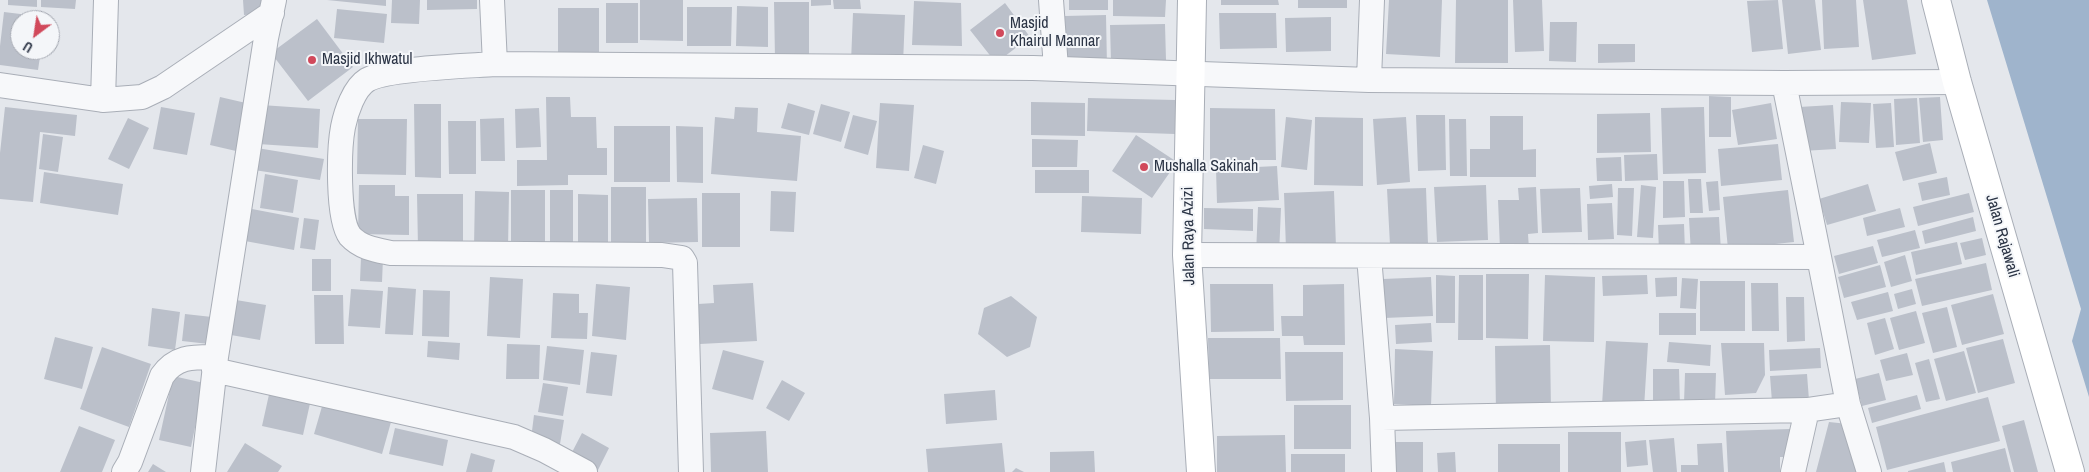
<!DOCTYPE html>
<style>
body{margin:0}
#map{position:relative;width:2089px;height:472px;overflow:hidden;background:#e4e7ec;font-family:"Archivo Narrow",sans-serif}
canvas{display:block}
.north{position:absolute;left:10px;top:10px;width:50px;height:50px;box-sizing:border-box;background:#f4f6f9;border:1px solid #a4a8b1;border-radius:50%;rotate:211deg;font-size:14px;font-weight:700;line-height:20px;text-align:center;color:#2b3445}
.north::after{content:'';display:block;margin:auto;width:18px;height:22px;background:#d1495b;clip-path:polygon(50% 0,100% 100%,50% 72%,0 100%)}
</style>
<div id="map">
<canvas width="2089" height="472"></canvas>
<div class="north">U</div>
</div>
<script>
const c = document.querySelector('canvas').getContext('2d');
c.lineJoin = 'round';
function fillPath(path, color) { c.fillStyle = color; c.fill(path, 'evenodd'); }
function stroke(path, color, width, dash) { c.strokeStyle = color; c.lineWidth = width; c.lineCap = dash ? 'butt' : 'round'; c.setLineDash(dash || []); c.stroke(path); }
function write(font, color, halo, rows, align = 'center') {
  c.font = font + ' "Archivo Narrow",sans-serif'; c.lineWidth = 4; c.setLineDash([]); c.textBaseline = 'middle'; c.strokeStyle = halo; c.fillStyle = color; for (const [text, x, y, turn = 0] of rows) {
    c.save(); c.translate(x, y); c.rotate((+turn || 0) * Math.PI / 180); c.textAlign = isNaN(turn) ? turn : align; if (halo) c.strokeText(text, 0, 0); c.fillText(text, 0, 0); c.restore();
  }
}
fillPath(new Path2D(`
 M1987,0h102v397l-17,-56 9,-32z`), '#9fb4cc');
fillPath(new Path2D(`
 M8,0h29v7l-29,-2z
 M41,0h35l-1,9 -34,-2z
 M243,0h25l1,13 -25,2z
 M327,0h59v6z
 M392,0h28l-1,24 -28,-1z
 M427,0h50v9l-50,1z
 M640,0h43v41l-43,-1z
 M811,0h20v5l-20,1z
 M833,0h27l1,9h-27z
 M1069,0h39v10h-39z
 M1113,0h53l-1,17 -52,-1z
 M1221,0h57l1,5h-58z
 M1298,0h49v8h-49z
 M1389,0h53l-2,57 -54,-3z
 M1456,0h52v63h-53z
 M1513,0h29l2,51 -29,1z
 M1778,0l5,49 -31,3 -5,-51z
 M1782,0h33l6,50 -33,4z
 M1822,0h34l3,47 -35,2z
 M1863,0h44l9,54 -44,6z
 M914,1l47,2 1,43 -50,-1z
 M774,2h35v57h-34z
 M606,3h32v40h-32z
 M1005,3l25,34 -34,26 -26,-33z
 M737,6l31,1v40l-32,-1z
 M687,7h45l-1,39h-44z
 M558,8h41v50h-41z
 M337,9l50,5 -3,29 -50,-5z
 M4,12l41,5 -1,3h-24v30h21l-3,20 -38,-5v-19z
 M853,13l52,2 -2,49 -52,-2z
 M1219,13h57l1,35 -57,1z
 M1106,15l1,51h-41l-1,-50z
 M1331,17v34l-45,1 -1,-34z
 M317,19l36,48 -45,34 -37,-48z
 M1550,22h27l-1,40 -27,-1z
 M1165,24l1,36 -55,2 -1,-37z
 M1598,44h37v18l-37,1z
 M1709,96l22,1v40h-22z
 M220,97l26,6 -10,48 -26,-6z
 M546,97h24l1,20h25l1,31h10v27h-39v10l-51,1v-26h30z
 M1940,97l3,43 -20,2 -4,-44z
 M1088,98l88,2 -1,34 -88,-3z
 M1917,98l3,45 -24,2 -2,-46z
 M1031,102l54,1v33l-54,-1z
 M1841,102l30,1 -2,40 -30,-1z
 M788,103l27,8 -6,24 -28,-7z
 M880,103l34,2 -5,66 -33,-3z
 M1771,103l6,36 -39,6 -6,-35z
 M1891,103l3,44 -18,1 -3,-44z
 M414,104h27v74l-26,-1z
 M821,104l29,8 -9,30 -28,-8z
 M261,105l59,4 -2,39 -60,-4z
 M1833,105l3,44 -34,2 -3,-44z
 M5,107l72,8 -2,21 -35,-4 -7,70 -33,-3v-46z
 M161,107l34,6 -8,42 -34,-6z
 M735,107l23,1 -1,24 44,4 -4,45 -86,-7 4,-57 19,2z
 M1704,107l2,66 -43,1 -2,-66z
 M539,108l2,39 -25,1 -1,-39z
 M1210,108l65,1 1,51h-66z
 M1650,113l1,39 -54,1v-39z
 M853,115l24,6 -9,34 -24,-7z
 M1416,115h29l1,55 -28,1z
 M1490,116h33v34l13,-1v28h-66v-28h20z
 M1286,117l26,3 -5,50 -26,-3z
 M1315,117l48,1v68l-49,-1z
 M1406,117l4,65 -33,3 -4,-66z
 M128,118l21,10 -20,41 -21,-10z
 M504,118l1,43h-24l-1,-42z
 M358,119h49l-1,56 -49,-1z
 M1449,119h17l1,57h-17z
 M448,121h28v53h-27z
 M614,126h56v56h-56z
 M676,126l27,1v56l-26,-1z
 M43,134l20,3 -5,35 -19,-3z
 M1136,135l41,27 -25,36 -40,-27z
 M1032,139l46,1 -1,27h-45z
 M1930,143l7,30 -34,8 -8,-29z
 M1778,144l4,36 -61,6 -3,-37z
 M923,145l21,6 -8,33 -22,-6z
 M257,148l67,11 -4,21 -66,-10z
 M1657,154l1,26 -33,1 -1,-26z
 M1621,157l1,24h-25l-1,-23z
 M1277,166l2,34 -62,3 -1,-34z
 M1035,170h54v23h-54z
 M44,172l79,12 -5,31 -78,-12z
 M265,174l33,6 -5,33 -33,-5z
 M1947,177l3,18 -28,6 -4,-18z
 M1688,179h13l2,34h-13z
 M1663,181h21l1,36 -22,1z
 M1718,181l2,29 -11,1 -3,-29z
 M1612,184l1,13 -23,2 -1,-13z
 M1868,184l8,27 -49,14 -8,-26z
 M359,185h36v11h14v39l-51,-1z
 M1486,185l2,55 -51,2 -3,-55z
 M1641,185l15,2 -3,51 -16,-1z
 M611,187h35v57h-35z
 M1536,187l2,46 -10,1 1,15h-29l-2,-49h21l-1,-12z
 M1426,188l2,56 -38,1 -3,-56z
 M1580,188l2,44 -40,1 -2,-44z
 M1618,188h16l-2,48 -15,-1z
 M511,190h34v56h-34z
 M550,190h23v57h-23z
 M1788,190l6,52 -66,7 -5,-52z
 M475,191l34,1 -1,57 -34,-2z
 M771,191l25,1 -2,40 -24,-1z
 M1334,191l2,56 -50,2 -2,-56z
 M702,193h38v54h-38z
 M1969,193l5,19 -56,14 -5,-19z
 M417,194h46v54h-45z
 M578,194l30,1v51h-30z
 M1082,196l60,2 -1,36 -60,-2z
 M697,198l1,44 -49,1 -1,-44z
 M1612,203l2,36 -26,1 -1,-36z
 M1258,207l23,1 -2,47 -23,-1z
 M1204,208l49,1v22l-49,-2z
 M1900,208l5,19 -38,9 -4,-18z
 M252,209l47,9 -5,32 -49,-9z
 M1719,217l2,35 -30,2 -2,-36z
 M1973,217l3,14 -51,13 -3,-13z
 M304,218l15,2 -4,30 -15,-2z
 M1684,224l1,27 -26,1 -1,-27z
 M1915,230l5,18 -38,9 -5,-17z
 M1982,238l4,17 -21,5 -5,-17z
 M1957,242l5,22 -46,11 -5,-23z
 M1873,246l5,17 -39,11 -5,-18z
 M1905,255l7,26 -21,6 -7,-25z
 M361,257l22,1 -1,24 -22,-1z
 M312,259h19v32h-19z
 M1986,263l6,27 -70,16 -7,-27z
 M1880,265l6,22 -42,11 -6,-21z
 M1486,274h43l-1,65 -42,-1z
 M1436,275l19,1v47h-19z
 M1459,275h24v65h-25z
 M1545,275l50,2 -1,65 -51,-1z
 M1647,275l1,19 -45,2 -1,-20z
 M490,277l33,2 -3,59 -33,-2z
 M1431,277l2,39 -49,2 -1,-39z
 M1677,277v19l-21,1 -1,-19z
 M1682,278l16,1 -2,30 -16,-1z
 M1700,281h45v50h-45z
 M753,283l4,58 -57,3 -2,-40 16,-1 -1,-18z
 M1751,283h27l1,48h-27z
 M596,284l34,3 -4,53 -34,-4z
 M1210,284h63l1,47 -63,1z
 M1344,284l1,61h-41l-1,-9h-21l-1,-20h22v-31z
 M388,287l28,2 -3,46 -28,-1z
 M351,289l32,2 -3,37 -32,-2z
 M1912,289l4,15 -18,5 -4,-15z
 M423,290l27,1 -1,46 -27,-1z
 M1888,292l5,19 -36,9 -6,-18z
 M553,293l26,1v19h9l-1,26 -36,-1z
 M1993,294l11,40 -42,11 -11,-40z
 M314,295h29l1,49h-29z
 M1011,296l26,21 -7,30 -23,10 -29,-23 6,-26z
 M1786,297h18l1,44 -18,1z
 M230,299l36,6 -6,35 -35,-6z
 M1947,307l10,40 -24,6 -11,-40z
 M152,308l28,4 -5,38 -27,-4z
 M1916,311l9,32 -26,7 -9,-32z
 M1659,313h37v22h-37z
 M185,314l27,3 -3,27 -27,-3z
 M1885,318l9,31 -19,6 -8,-32z
 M1431,323l1,19 -36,2 -1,-19z
 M55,337l38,10 -11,42 -38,-10z
 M1208,338h72l1,41h-72z
 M2003,339l12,44 -37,10 -12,-45z
 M428,341l32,2 -1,17 -32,-3z
 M1606,341l42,2 -4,65 -42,-3z
 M1669,342l42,3 -1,21 -43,-4z
 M1721,343h43l1,32 -9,18 -31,2z
 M507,344l33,1 -1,34h-33z
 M1550,345l1,66 -55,1 -1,-66z
 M547,346l37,4 -4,35 -37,-5z
 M102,347l49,17 -22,63 -49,-18z
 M1820,348l1,20 -51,3 -1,-21z
 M1395,349l38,2 -2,55 -37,-2z
 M723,350l41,11 -11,39 -41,-11z
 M1964,351l12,42 -30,8 -12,-42z
 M591,352l26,3 -5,41 -26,-3z
 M1285,352h58v48l-57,1z
 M1907,353l6,22 -27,6 -6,-21z
 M1929,359l11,40 -14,3 -11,-39z
 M1653,369h26l1,37h-27z
 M1685,373h31l-1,31 -31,-1z
 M1879,373l7,27 -24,6 -7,-27z
 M1807,374l2,26 -37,2 -2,-26z
 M173,376l31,7 -13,64 -32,-7z
 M782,380l23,13 -16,28 -23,-13z
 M543,383l25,4 -5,29 -25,-4z
 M270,390l41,9 -8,36 -41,-9z
 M995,390l2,30 -51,4 -2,-30z
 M1917,395l4,14 -49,14 -4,-15z
 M1988,397l12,44 -113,29 -11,-43z
 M323,403l68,19 -9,32 -68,-20z
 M1294,405h57v44h-57z
 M534,415l30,5 -4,24 -29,-5z
 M2024,420l14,52h-24l-12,-46z
 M1829,422l19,2 14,48h-46z
 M79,426l36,14 -13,32h-42z
 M395,428l53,12 -5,26 -54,-12z
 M1790,429l1,28h-11v15h-52l-2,-41z
 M766,431l2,41h-57l-1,-39z
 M1568,432h53v40h-53z
 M582,433l27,15 -12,24 -28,-14z
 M1285,435l1,37h-69v-36z
 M1674,438l3,34h-24l-4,-32z
 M1646,440l2,25 -21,2 -2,-25z
 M1394,442h29v30h-29z
 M245,443l37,23 -4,6h-51z
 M1002,443l3,29h-77l-2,-23z
 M1722,443l2,29h-43v-7h17l-1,-21z
 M1498,444h62v28h-62z
 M2005,448l6,24h-58l-2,-10z
 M1094,451l1,21h-45v-20z
 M1455,452l1,20h-18l-1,-19z
 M471,453l24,7 -3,12h-26z
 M1291,454h54v18h-54z
 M1944,462l2,10h-38v-1z
 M153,464l13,8h-18z
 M1016,468l8,4h-12z`), '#bbc0ca');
const street = new Path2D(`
 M492,0l3,64 538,4 336,12 3,-80
 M1051,0l5,68
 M495,64c-27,2 -108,4 -128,16 -13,8 -21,32 -24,47 -4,21 -6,92 7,109 11,12 26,14 41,17l271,2 20,3 3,5 6,209
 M1369,80l415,3 173,-1
 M0,85l103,15 39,-3 21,-10 109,-74
 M103,100l3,-100
 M1187,255l632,2 -35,-174
 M1369,256l13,162 425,-8 41,-6 -29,-147
 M214,370l300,67 30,13 41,22
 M1848,404l21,68
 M1382,418l2,54
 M124,472l6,-10 32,-86c14,-20 31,-19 54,-19
 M203,472l13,-115 50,-319 8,-38
 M1793,472l14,-62`);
const secondary = new Path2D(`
 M1192,0l-5,255 14,217
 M1936,0l21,82 113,390`);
stroke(street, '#a9aeb7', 26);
stroke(secondary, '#a9aeb7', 30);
stroke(street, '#f7f8fa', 24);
stroke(secondary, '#fff', 28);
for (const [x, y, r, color] of [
 [1000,33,5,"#d1495b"],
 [312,60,5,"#d1495b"],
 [1144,167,5,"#d1495b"]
]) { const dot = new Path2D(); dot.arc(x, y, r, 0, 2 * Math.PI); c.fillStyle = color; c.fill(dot); stroke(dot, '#f4f6f9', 2); }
write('16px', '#2b3445', '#f4f6f9', [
 ["Masjid",1010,24],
 ["Khairul Mannar",1010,42],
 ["Masjid Ikhwatul",322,60],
 ["Mushalla Sakinah",1154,167]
], 'left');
write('16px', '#2b3445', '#f4f6f9', [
 ["Jalan Raya Azizi",1189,236,-91],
 ["Jalan Rajawali",2002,236,74]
]);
</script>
